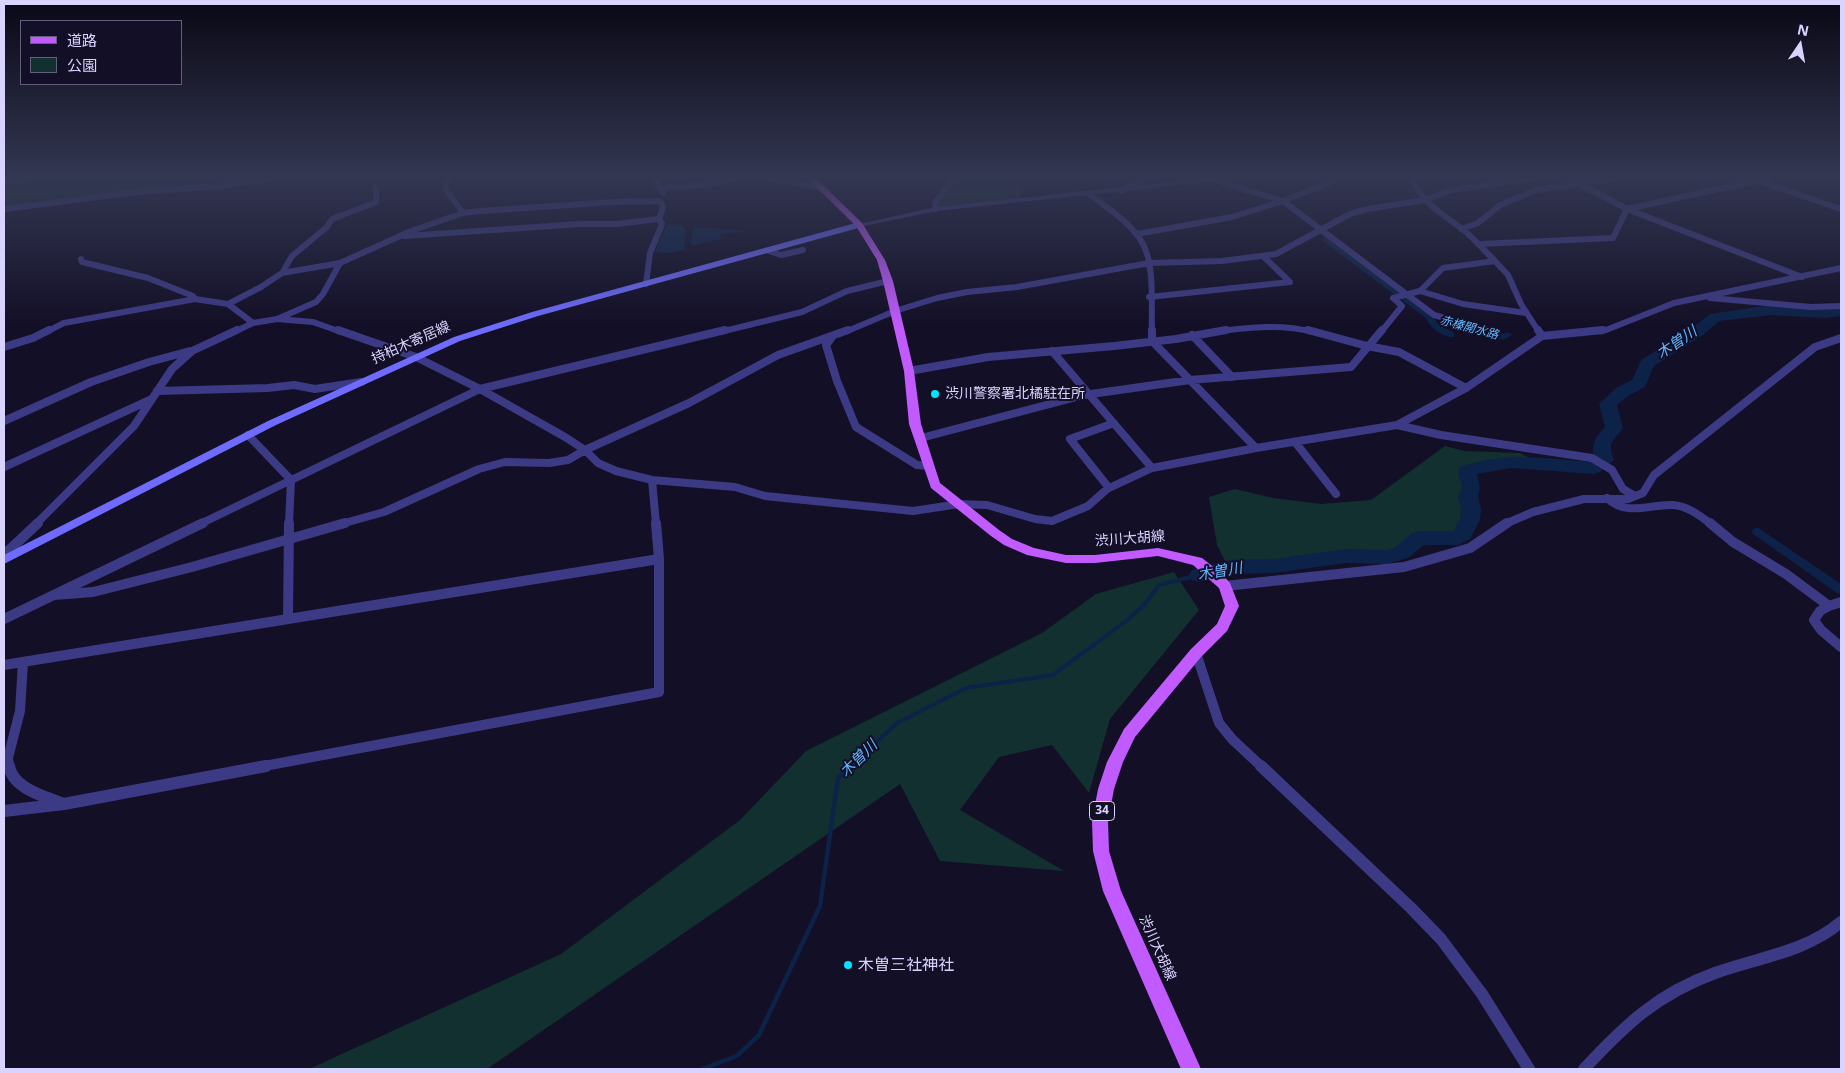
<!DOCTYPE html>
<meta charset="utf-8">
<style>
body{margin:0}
#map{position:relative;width:1845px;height:1073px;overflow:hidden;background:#130f26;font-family:"Noto Sans","Noto Sans JP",sans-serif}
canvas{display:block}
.frame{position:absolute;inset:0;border:5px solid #d9d4ff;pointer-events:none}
.legend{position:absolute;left:20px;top:20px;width:162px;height:65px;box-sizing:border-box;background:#130f26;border:1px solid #625e7d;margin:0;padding:6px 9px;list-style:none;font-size:15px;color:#d9d4ff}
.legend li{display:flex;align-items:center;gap:10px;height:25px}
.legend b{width:25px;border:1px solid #625e7d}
.north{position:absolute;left:1775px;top:20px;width:50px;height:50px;-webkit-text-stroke:4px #130f26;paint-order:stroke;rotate:12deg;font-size:14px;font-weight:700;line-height:20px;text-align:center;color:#d9d4ff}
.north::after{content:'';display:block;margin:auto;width:18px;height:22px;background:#d9d4ff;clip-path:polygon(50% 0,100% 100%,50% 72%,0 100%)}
</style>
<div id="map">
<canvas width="1845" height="1073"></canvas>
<div class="frame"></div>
<ul class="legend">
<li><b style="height:6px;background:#c25bff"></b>道路</li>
<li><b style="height:14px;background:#12302f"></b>公園</li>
</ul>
<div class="north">N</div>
</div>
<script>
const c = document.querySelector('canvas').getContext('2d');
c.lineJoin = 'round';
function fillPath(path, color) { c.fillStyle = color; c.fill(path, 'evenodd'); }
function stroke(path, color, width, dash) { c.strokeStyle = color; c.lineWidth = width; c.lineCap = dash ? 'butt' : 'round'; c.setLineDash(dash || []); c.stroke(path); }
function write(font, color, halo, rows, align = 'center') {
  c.font = font + ' "Noto Sans","Noto Sans JP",sans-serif'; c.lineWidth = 4; c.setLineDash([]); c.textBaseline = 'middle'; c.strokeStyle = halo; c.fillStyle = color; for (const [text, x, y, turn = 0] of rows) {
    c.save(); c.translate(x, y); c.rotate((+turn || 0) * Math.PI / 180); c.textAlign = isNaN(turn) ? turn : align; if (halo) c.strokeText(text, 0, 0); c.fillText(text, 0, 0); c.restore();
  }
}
fillPath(new Path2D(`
 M70,178h185l-251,30v-27z
 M956,178c22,0 42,3 64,3v18l-81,8 -2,-3z
 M1445,446l20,5 55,2 14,7 -37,1 -32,9c2,23 5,41 -4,63l-10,4 -27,-2 -8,1 -23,18 -8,1 -39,-2 -74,10 -45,2 -10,-20 -8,-48 26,-8 38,9 48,6 50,-4z
 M1174,572l25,38 -89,109 -21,74 -37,-48 -53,12 -39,53 104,61 -124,-10 -40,-77 -413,285h-178l252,-115 179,-134 66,-69 236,-118 54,-39z`), '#12302f');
fillPath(new Path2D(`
 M667,224l14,1 5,5 -2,20 -17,3 -12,-1z
 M693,227l56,4 -29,3 1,5 -30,7z`), '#0c2248');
stroke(new Path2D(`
 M850,767l47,-44 69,-35 87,-13 73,-54 18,-16 15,-20 40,-10`), '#0c2248', 4);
stroke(new Path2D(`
 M702,1069l35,-13 22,-21 61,-129 18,-128 13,-12`), '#0c2248', 4.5);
fillPath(new Path2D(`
 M1323,237h6l104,78 4,8 17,10v4c-10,1 -24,-9 -28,-19l-103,-77z
 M1463,323l39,11 6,-2 4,3 -9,5 -43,-12v-4z
 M1757,527l84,57v10l-4,-1 -84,-59 -2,-3z`), '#0c2248');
fillPath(new Path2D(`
 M1771,305l54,3 16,-2v10l-16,2 -54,-3 -52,6 -16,14 -49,31 -9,21 -17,9 -11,9 6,23c-10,14 -16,13 -9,32l-14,12 -7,2 -81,-6 -35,6 3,14 -2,8 3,13 -1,11 -10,19 -12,6h-34l-16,13 -21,6 -41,-1 -72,10 -45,1 -30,8 -7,-2 -3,-5 3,-5 37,-10 45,-1 72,-10 41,1 7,-2 18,-15 7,-2h34l7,-11 1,-11 -3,-13 4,-8 -4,-17 2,-4c48,-15 82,-9 129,-5l6,-4c-5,-14 0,-20 10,-31l-6,-23 17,-16 16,-8 9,-20 50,-31 19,-15z`), '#0c2248');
stroke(new Path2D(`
 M448,178l-3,10 18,25
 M657,178l1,8 5,7
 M767,178l52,9
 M1569,178l58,31 175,68
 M4,179l28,-1
 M1214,180l69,21 151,114 43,12
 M1759,181l82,28
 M661,188l49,-4 29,-6
 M1121,191l28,-13
 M1089,194c18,14 43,29 54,50 12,22 8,62 9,88
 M4,209l132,-17 84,-6 51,-8
 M936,209l-1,-6 19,-25
 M1461,229l17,-6 22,-18 36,-15 80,-12
 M1137,234l95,-17 51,-16 58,-23
 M405,236l175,-12h36l43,-5
 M1479,244l134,-6 14,-29 142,-31
 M769,251l12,4 22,-5
 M81,259l1,3 66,16 45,18 2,3 33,5 25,19
 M1495,261l13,14 13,29 18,28
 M282,273l10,-17 35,-29 5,-8 44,-17v-15
 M1420,291l43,13 63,9
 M1149,297l141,-15 -26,-25
 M1710,298l101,9 30,-1
 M228,304l33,-17 21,-14 58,-10
 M277,319l36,3 28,10
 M46,332l18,-9 131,-24
 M234,332l19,-9 24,-4 39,-17 7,-8 17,-31 71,-32 52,-18 17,-2 133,-9 47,-1 3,6 -4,12 3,5 -12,29 -4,31
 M720,332l82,-20 45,-21 41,-10
 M845,332l50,-21 42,-13 30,-6 50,-5 132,-24 73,-2 54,-7 74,-40 17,-5 58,-9 26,-10 85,-12
 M1213,332c33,-4 67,-9 100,0
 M1381,332l21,-26 -9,-8 27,-7 23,-23 52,-7c-9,-9 -18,-19 -28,-28 -21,-18 -45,-28 -55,-55
 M1589,332l17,-2 68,-27 167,-35`), '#3d3a85', 6);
stroke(new Path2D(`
 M338,330l78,27 64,32 85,48 20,13 13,13 18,8 36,9 83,7 30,9 148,15 46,-7 28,1 48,14 17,2 36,-15 19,-17 45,-21 104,-20 141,-23 69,-37 76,-52 61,-6
 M1152,330v11l104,107
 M1308,330l59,16 32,6 67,36
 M1538,330l4,6
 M1192,335l40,42
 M832,337l-6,8 11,36 19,46 61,38 12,1
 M4,347l29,-9 16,-8
 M1052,351l100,117
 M909,371l79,-14 126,-11 62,-7 50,-9
 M157,391l111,-3 26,-3 21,4 46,-7
 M4,421l87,-39 58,-20 41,-11
 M1397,425l44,10 151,23 20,12 11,19 12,7
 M248,435l43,45 -2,44
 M921,438l163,-43 106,-15 161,-13 31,-37
 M1295,442l41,52
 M4,467l148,-68
 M652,480l4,44
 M1109,488l-39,-49 44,-16
 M1607,498c20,19 42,6 66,7 15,1 27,11 38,19
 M36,524l98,-98 38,-57 20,-18 45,-21
 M200,524l280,-135 245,-59
 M341,524l43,-12 95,-43 26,-7 44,1 19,-3 17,-10 104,-47 89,-48 70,-25
 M1505,524l28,-12 51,-13h44l15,-6 11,-18 161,-128 26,-9`), '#3d3a85', 8);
stroke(new Path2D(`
 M1710,523l23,19 53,32 43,32 -9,5 -6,9 7,10 20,17
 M4,555l34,-32
 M1225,586l179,-19 66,-19 37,-25
 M54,595l39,-3 99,-25 153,-44
 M1829,606l12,-4
 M4,619l199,-96
 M288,619l1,-96
 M1196,653l23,70 13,16 30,28
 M4,665l655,-106
 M9,767l-1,-9 12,-47 3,-49
 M259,767l400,-75v-133l-3,-36`), '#3d3a85', 10);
stroke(new Path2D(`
 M9,766c4,23 36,30 54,38
 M1261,766l150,142 30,31 41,55 47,75
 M4,811l60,-7 202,-38
 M1584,1069c41,-44 73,-75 131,-96 44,-16 89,-20 126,-51`), '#3d3a85', 12);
fillPath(new Path2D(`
 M1206,178h24l-3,2 -291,31 -77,16 -4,-2 81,-18z`), '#3d3a85');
fillPath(new Path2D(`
 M859,222l4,3 -1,2 -324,89 -78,25 -184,84 -272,139v-9l264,-134 186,-84 78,-25z`), '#6f6bff');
fillPath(new Path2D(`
 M807,178h9l46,45 23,37 8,21 21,90 7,53 19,59 59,47 13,9 22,9 32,7h29l63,-7 44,10 18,14 10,11 9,23 -12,25 -26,26 -66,80 -12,25 -9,27 -6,32 1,30 12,40 80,178h-20l-78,-178 -10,-40 -1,-30 6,-32 9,-27 17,-33 67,-80 26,-25 8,-18 -6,-18 -26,-23 -35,-9 -63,7h-29l-39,-8 -23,-10 -13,-9 -60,-48 -22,-64 -5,-53 -21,-90 -6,-21 -21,-34z`), '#c25bff');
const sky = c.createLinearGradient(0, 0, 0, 328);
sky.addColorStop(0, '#0a0815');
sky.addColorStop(0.54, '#333752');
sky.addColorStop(1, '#33375200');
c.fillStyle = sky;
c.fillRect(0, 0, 1845, 328);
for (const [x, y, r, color] of [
 [935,394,5,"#00e5ff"],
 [848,965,5,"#00e5ff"]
]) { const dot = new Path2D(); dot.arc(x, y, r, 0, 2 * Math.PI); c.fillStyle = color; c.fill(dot); stroke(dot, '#130f26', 2); }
write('italic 12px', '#62b6ff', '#130f26', [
 ["赤榛開水路",1469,328,15]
]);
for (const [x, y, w] of [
 [1102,811,25]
]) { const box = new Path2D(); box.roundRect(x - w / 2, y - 9.5, w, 19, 4); c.fillStyle = '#130f26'; c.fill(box); stroke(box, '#d9d4ff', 1); }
write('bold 12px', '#d9d4ff', null, [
 ["34",1102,811]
]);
write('14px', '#d9d4ff', '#130f26', [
 ["持柏木寄居線",411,343,-24],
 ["渋川大胡線",1130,539,-4],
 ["渋川大胡線",1157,948,66]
]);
write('14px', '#d9d4ff', '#130f26', [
 ["渋川警察署北橘駐在所",945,394]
], 'left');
write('italic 15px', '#62b6ff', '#130f26', [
 ["木曽川",1677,343,-34],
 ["木曽川",1220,572,-10],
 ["木曽川",859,759,-44]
]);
write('16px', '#d9d4ff', '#130f26', [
 ["木曽三社神社",858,965]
], 'left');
</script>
